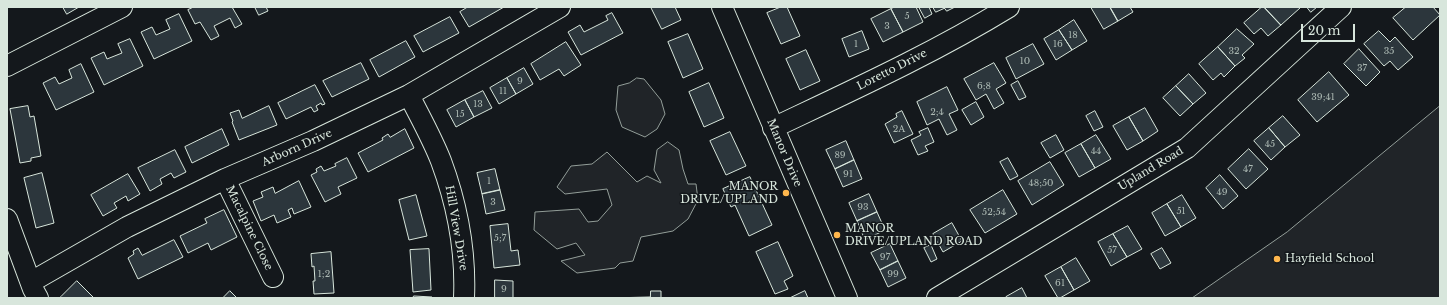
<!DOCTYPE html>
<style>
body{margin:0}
#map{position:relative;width:1447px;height:305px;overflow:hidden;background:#14181c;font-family:"Libre Baskerville",serif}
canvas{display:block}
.frame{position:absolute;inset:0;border:8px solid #d8e6dc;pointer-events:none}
.scale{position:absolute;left:1301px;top:24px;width:54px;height:18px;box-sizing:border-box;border:2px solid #d8e6dc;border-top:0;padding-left:5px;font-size:12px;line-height:14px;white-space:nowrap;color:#d8e6dc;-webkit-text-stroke:3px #14181c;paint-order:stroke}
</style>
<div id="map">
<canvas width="1447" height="305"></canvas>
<div class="frame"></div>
<div class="scale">20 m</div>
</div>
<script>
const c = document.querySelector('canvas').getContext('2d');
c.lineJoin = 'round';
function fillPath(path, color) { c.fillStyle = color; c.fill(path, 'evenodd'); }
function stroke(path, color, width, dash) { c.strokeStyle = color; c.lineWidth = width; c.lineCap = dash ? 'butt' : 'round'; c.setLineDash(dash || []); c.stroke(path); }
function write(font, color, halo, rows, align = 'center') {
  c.font = font + ' "Libre Baskerville",serif'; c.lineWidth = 3; c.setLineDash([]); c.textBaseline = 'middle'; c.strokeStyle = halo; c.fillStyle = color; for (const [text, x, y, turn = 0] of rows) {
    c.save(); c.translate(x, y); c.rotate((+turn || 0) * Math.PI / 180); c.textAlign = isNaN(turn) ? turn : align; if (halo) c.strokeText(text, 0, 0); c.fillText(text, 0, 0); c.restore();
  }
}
const green = new Path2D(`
 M637,78l7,1 17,21 4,14 -8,15 -12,8 -23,-10 -6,-17 2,-24 11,-3z
 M1440,106v192h-248l95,-66z
 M668,142l11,8 4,19 5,15h8l2,16 -10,19 -15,12 -32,6 -8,24 -13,2 -5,5 -38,5 -16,-12 24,-6 -9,-12 -19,6 -23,-19 1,-18 44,-3 9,13 10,-1 14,-16 -5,-16 -42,5 -8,-7 14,-21 21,-2 15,-12 30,30 10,-6 14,7 -7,-13 3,-20z`);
fillPath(green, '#202428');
stroke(green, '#939e99', 1);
const building = new Path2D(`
 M63,7h16l-12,7z
 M194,7h38l10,17 -7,4 -5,-10 -16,8 5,10 -8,4 -11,-18 -5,2 -7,-14z
 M255,7h11l2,4 -9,4z
 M468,7h36l-35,20 -9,-15z
 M651,7h24l6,13 -19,9z
 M781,7h6l13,29 -19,8 -14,-31z
 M895,7h21l7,15 -20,10 -12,-23z
 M919,7h10l3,7 -7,4z
 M933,7h11l1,1 -9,4z
 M944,7h11l-8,4z
 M1091,7h19l8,14 -14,8z
 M1110,7h20l3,5 -15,9z
 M1262,7h2l17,18 -13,11 -7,-8 -7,6 -10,-11z
 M1264,7h35l1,1 -19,17z
 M1307,7h10l-6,5z
 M1406,7h27l7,8 -27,25 -20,-22z
 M891,9l12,23 -20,10 -12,-23z
 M612,13l11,20 -42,22 -13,-23 12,-7 4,7 24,-12 -2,-4z
 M179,14l13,27 -38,18 -13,-27 11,-5 4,8 14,-6 -4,-9z
 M450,17l9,16 -36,19 -9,-16z
 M1074,20l13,21 -15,9 -13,-20z
 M1237,29l17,15 -12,11 3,3 -10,8 -17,-19z
 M1059,30l13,20 -16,10 -12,-21z
 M862,31l7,18 -20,8 -7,-18z
 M1379,31l11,11 5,-5 18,20 -15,13 -8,-9 -6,5 -20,-22z
 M688,34l15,35 -20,9 -15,-36z
 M130,39l13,27 -39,19 -13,-27 13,-6 3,7 15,-6 -4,-9z
 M406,41l9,16 -36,20 -9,-17z
 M566,42l15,23 -17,11 -5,-7 -19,11 -9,-16z
 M1033,44l11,20 -28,15 -10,-21z
 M1218,47l17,19 -11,11 -3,-4 -8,7 -14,-16z
 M1359,49l21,23 -14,14 -22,-22z
 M806,50l14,31 -20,9 -14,-31z
 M361,63l8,16 -37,18 -9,-16z
 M994,63l12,20 -10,6 8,14 -10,6 -8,-15 -10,6 -12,-21z
 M81,64l13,28 -38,18 -13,-27 12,-6 4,7 13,-6 -3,-8z
 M524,68l9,16 -17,10 -9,-16z
 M1329,72l20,23 -32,27 -19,-22z
 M1189,74l17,19 -13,11 -17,-18z
 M507,78l9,16 -17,10 -9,-16z
 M1018,81l8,16 -7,3 -8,-15z
 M709,83l15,35 -20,9 -15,-35z
 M315,85l10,19 -3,1 -1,-2 -5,3 2,4 -4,2 -3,-5 -25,12 -8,-16z
 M1176,86l17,18 -13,12 -17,-18z
 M947,87l11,23 -9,4 8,16 -10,5 -8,-16 -12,6 -10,-23z
 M483,91l9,17 -18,9 -9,-17z
 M465,100l9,17 -18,10 -9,-17z
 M976,102l8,15 -13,8 -9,-15z
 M28,106l2,11 4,-1 7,40 -10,2v3l-11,2 -10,-54z
 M269,106l8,19 -38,15 -7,-18 1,-1 -3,-8 9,-3 3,8z
 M1145,108l13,23 -15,10 -14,-24z
 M902,111l11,23 -19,9 -9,-19 12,-7 -1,-3z
 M1095,111l8,16 -9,4 -8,-15z
 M1283,116l17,19 -15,12 -16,-19z
 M1129,117l14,24 -16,9 -14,-24z
 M928,128l6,14 -9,4 3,5 -10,4 -7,-15 10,-5 -2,-3z
 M1269,128l16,19 -14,13 -17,-19z
 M222,129l7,16 -37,18 -7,-16z
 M405,129l9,19 -46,24 -10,-19 25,-13 -1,-2 6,-4 2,3z
 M730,132l16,34 -20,9 -16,-34z
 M1056,135l8,15 -14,8 -9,-15z
 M1096,135l15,24 -16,9 -14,-24z
 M846,141l8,19 -19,9 -9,-19z
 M1081,144l14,24 -16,9 -14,-24z
 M1249,149l19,20 -22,20 -18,-20z
 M175,150l11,22 -12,6 -3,-5 -11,6 2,5 -12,7 -12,-23z
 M347,158l10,20 -19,9 3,7 -16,8 -14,-27 6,-3 -1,-3 5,-3 3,5 12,-5 -1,-2z
 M1008,158l10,18 -8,4 -10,-18z
 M854,160l8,19 -19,8 -8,-18z
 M1050,162l14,23 -32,20 -14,-24z
 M495,169l5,21 -18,4 -5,-21z
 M42,173l12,50 -18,5 -12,-50z
 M128,174l12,20 -12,7 -2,-5 -12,7 3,5 -14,8 -12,-21z
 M1220,175l18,21 -15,13 -17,-21z
 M750,177l22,48 -23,11 -14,-31 -4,2 -8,-18z
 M299,181l12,26 -17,7 -2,-6 -4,2 3,7 -14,6 -3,-8 -13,6 -8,-20 10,-4 -2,-5 12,-5 2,6z
 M500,190l5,20 -19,4 -4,-20z
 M1003,190l14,24 -32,19 -15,-23z
 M869,194l8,18 -20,9 -8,-18z
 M416,195l11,41 -18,4 -10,-40z
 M1182,195l14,23 -15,9 -14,-23z
 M1167,204l14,23 -16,9 -13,-23z
 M224,210l13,27 -26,13 -3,-7 -20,10 -8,-17 27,-13 -2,-4z
 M877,212l8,18 -20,10 -8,-19z
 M952,223l10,18 -19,11 -10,-18z
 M508,224l3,27 7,-1 2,15 -26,3 -4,-42z
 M1128,226l14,23 -15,8 -14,-23z
 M1113,234l14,23 -16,9 -13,-24z
 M174,240l9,17 -45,22 -10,-21 6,-4 -1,-3 5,-3 4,7z
 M778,242l15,34 -9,5 4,8 -13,5 -19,-42z
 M890,244l8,17 -18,9 -9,-17z
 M931,245l6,14 -6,3 -7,-14z
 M1162,248l9,15 -11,6 -9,-15z
 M429,249l2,41 -18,2 -3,-42z
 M331,252l3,41 -20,1 -1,-13h2l-1,-15 -2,1 -1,-13z
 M1076,258l14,23 -16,9 -13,-23z
 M898,261l8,17 -18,9 -8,-17z
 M1061,267l13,23 -14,8h-2l-13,-22z
 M495,280l18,1v17h-18z
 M77,281l17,17h-32l-1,-1z
 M1022,288l5,10h-21v-1z
 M230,291l7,7h-14z
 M651,291h10v7h-52l41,-1z
 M805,291l3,7h-18z
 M414,296l18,1v1h-19z`);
fillPath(building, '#2c363c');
stroke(building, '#d8e6dc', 1);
const minor = new Path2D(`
 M722,7l125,291
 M7,66l115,-59
 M409,95c11,22 23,43 32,66 16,43 25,91 23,137
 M773,128c80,-38 161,-75 236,-121
 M225,179l48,98
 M7,219l26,70 5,9
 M31,282l96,-55 98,-48 88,-38 96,-46 151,-88
 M937,298l250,-150 154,-141`);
stroke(minor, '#d8e6dc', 22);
stroke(minor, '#14181c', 20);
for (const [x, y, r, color] of [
 [786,193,4,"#ffb74d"],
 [837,235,4,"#ffb74d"],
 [1277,259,4,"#ffb74d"]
]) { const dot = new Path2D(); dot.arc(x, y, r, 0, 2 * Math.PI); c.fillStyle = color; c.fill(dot); stroke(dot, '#14181c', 1.5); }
write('9px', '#adbab4', null, [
 ["5",907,16],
 ["3",887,26],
 ["18",1073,35],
 ["1",856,44],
 ["16",1058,44],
 ["32",1234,51],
 ["35",1389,51],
 ["10",1025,61],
 ["37",1362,68],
 ["9",520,81],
 ["6;8",984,86],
 ["11",503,91],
 ["39;41",1323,97],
 ["13",478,104],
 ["2;4",937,112],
 ["15",460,114],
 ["2A",899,129],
 ["45",1270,144],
 ["44",1096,151],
 ["89",840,155],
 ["47",1248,169],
 ["91",848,174],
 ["1",489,181],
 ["48;50",1041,183],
 ["49",1222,192],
 ["3",493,202],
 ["93",863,207],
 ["51",1181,211],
 ["52;54",994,212],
 ["5;7",500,238],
 ["57",1112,250],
 ["97",885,257],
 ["1;2",324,274],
 ["99",893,274],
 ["61",1060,283],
 ["9",504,289]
]);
write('11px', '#d8e6dc', '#14181c', [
 ["Loretto Drive",892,70,-27],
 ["Arborn Drive",297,148,-24],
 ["Manor Drive",784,153,67],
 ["Upland Road",1151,169,-31],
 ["Macalpine Close",249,228,64],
 ["Hill View Drive",456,228,80]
]);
write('11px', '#d8e6dc', '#14181c', [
 ["MANOR",778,187,"right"],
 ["DRIVE/UPLAND",778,200,"right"],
 ["MANOR",845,229],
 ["DRIVE/UPLAND ROAD",845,242],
 ["Hayfield School",1285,259]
], 'left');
</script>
